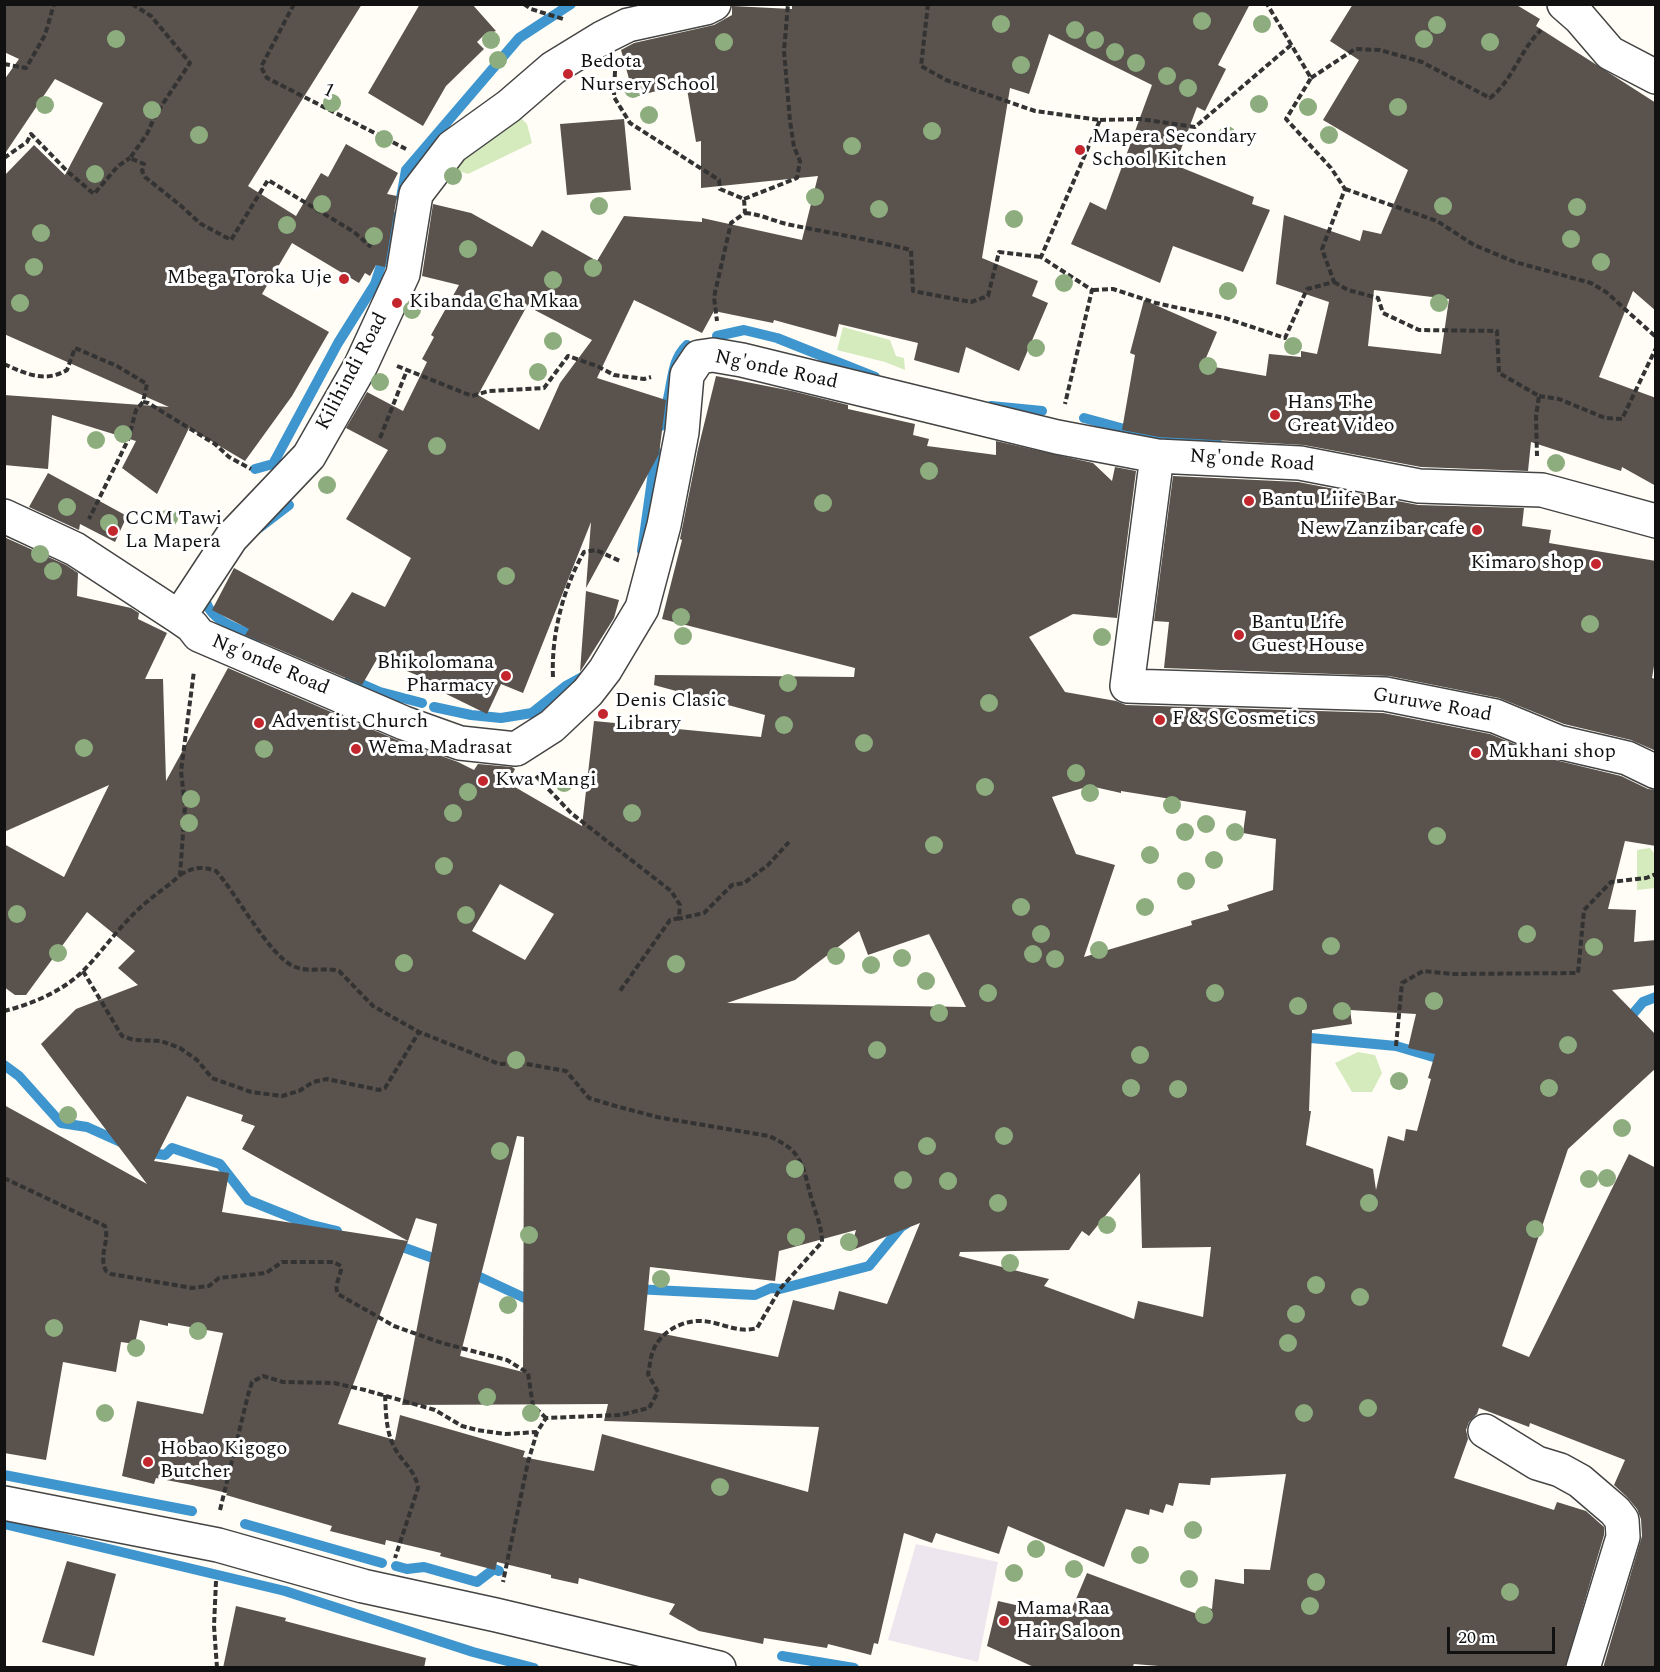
<!DOCTYPE html>
<style>
body{margin:0}
#map{position:relative;width:1660px;height:1672px;overflow:hidden;background:#fffdf5;font-family:Spectral,serif}
canvas{display:block}
.frame{position:absolute;inset:0;border:6px solid #111;pointer-events:none}
.scale{position:absolute;left:1447px;top:1627px;width:108px;height:27px;box-sizing:border-box;border:3px solid #111;border-top:0;padding-left:8px;font-size:18px;line-height:21px;white-space:nowrap;color:#111;-webkit-text-stroke:4px #fff;paint-order:stroke}
</style>
<div id="map">
<canvas width="1660" height="1672"></canvas>
<div class="frame"></div>
<div class="scale">20 m</div>
</div>
<script>
const c = document.querySelector('canvas').getContext('2d');
c.lineJoin = 'round';
function fillPath(path, color) { c.fillStyle = color; c.fill(path, 'evenodd'); }
function stroke(path, color, width, dash) { c.strokeStyle = color; c.lineWidth = width; c.lineCap = dash ? 'butt' : 'round'; c.setLineDash(dash || []); c.stroke(path); }
function write(font, color, halo, rows, align = 'center') {
  c.font = font + ' Spectral,serif'; c.lineWidth = 6; c.setLineDash([]); c.textBaseline = 'middle'; c.strokeStyle = halo; c.fillStyle = color; for (const [text, x, y, turn = 0] of rows) {
    c.save(); c.translate(x, y); c.rotate((+turn || 0) * Math.PI / 180); c.textAlign = isNaN(turn) ? turn : align; if (halo) c.strokeText(text, 0, 0); c.fillText(text, 0, 0); c.restore();
  }
}
fillPath(new Path2D(`
 M916,1544l82,18 -20,100 -90,-22z`), '#eee6ef');
fillPath(new Path2D(`
 M520,117l7,7 5,19 -64,31 -18,-6z
 M843,327l47,13 6,16 8,2 1,12 -20,-8 -48,-12z
 M1650,848l5,6v34l-18,2v-40z
 M1358,1052l17,3 7,18 -10,19h-20l-17,-29z`), '#d5ebbd');
stroke(new Path2D(`
 M401,198l5,-28 113,-132 52,-34
 M717,336l27,-6 33,8 98,39
 M991,406l51,5
 M1084,418l66,18 68,8
 M661,426c2,-11 6,-21 8,-32 4,-19 4,-35 18,-49
 M255,469l18,-5 65,-121 37,-59 22,-68
 M259,528l30,-23
 M642,551l14,-100
 M204,593c2,28 33,35 56,45
 M350,679l30,13 42,11
 M434,707l37,8 30,3 31,-5 34,-27 22,-12
 M1626,1022l17,-20 13,-5
 M1300,1037l96,9 51,15
 M4,1065l15,11 42,47 26,4 38,17
 M145,1152l20,3 7,-7 48,16 28,36 60,24 29,7
 M394,1244l50,18
 M469,1272l60,28h6
 M634,1289l121,6 16,-7 9,1 89,-23 32,-39 5,-3
 M4,1475l188,36
 M4,1524l281,67 188,61 61,16
 M245,1524l137,39
 M396,1566l11,3 17,-2 53,15 17,-13 5,2
 M782,1656l72,12`), '#3f96cf', 10);
fillPath(new Path2D(`
 M4,4h358l-114,182 48,30 25,-43 7,4 18,-33 52,29 -11,21 10,2 -12,71 -9,-2 -6,11 -5,-3 -6,10 -67,-40 -30,51 67,38 -37,64 -47,65 -56,-33 -32,66 -35,-26 14,-27 -84,-26 -4,54 -44,-4v-70l165,12 -165,-73v-158l30,-31 31,30 38,-72 -48,-24 -51,76v-75l15,-21 -15,-7z
 M420,4h52l24,27 -12,4 -7,7 7,7 -38,37 -23,40 -55,-33z
 M792,4h458l-32,61 8,4 -21,42 -8,-4 -22,58 79,32 -2,7 18,6 -27,62 -70,-26 -13,37 -89,-39 19,-42 16,8 46,-125 -103,-51 -20,60 -19,-6 -28,170 56,23 -6,15 16,7 -29,68 -53,-24 -7,26 -45,-13 4,-17 -79,-19 -3,13 -62,-17 -1,3 -59,-12 -12,22 -68,-33 -37,78 69,22 -7,54 -73,134 5,-66 -68,171 -22,-9 -14,30 -55,-27 2,-5 -57,-23 -15,26 -117,-50 4,-6 -37,-19 22,-42 99,53 19,-29 33,15 26,-49 -65,-39 42,-69 -42,-22 21,-36 36,19 24,-49 -5,-3 12,-22 -3,-2 28,-50 -37,-9 11,-72 38,9 61,34 10,-17 55,31 27,-45 78,6v-4l100,22 16,-64 -117,12v-47l-5,1 -10,-59 -52,14 -13,-47 13,-7 80,-18 18,-10v-9l60,3zM527,306l65,34 -32,43 -21,47 -61,-35z
 M1353,4h162l25,15 -4,7 120,77v208l-23,-20 -34,86 57,21v88l-34,-19 -1,4 -90,-29 -3,29 -107,-4 -117,-22 -145,-8 -37,-7 13,-75 -5,-2 14,-53 73,32 -14,33 63,11 3,-22 32,3v-6l16,3 12,-52 -53,-18 8,-69 76,26 3,-11 18,4 27,-64 -85,-50 36,-60 -29,-19zM1374,290l75,9 -8,55 -73,-8z
 M624,119l7,71 -64,5 -7,-71z
 M716,376l76,15 56,14v4l67,15 -2,11 16,4 -2,7 69,9v-14l97,22 19,18 3,-14 21,4 -19,147 -44,-4 -44,23 36,55 51,9 10,4 257,8 107,21 61,25 70,17 27,13 8,1v56l-31,-5 -17,68 28,1 -2,32 22,-2v45l-44,5 44,45v33l-88,81 -66,197 27,11 100,-203 27,14v500h-53l39,-132 -1,-17 -4,-10 -10,-12 -13,-12 11,-25 -95,-37 -1,4 -50,-19 -2,6 -8,8 -3,8 2,9 -14,39 100,32 3,-8 29,9 18,16v8l-39,133h-382l-49,-4 -2,4h-96l-49,-22 11,-45 44,10 1,-4 25,11 19,-45 121,45 1,-10 3,1 3,-30 29,5v-15l26,1 16,-96 -75,4 -1,7 -31,-2 -6,23 -7,-2 -3,9 -13,-4 -1,6 -23,-6 -22,58 -96,-41 -9,28 -63,-21 -4,10 -28,-10 -26,111 -4,-1 -3,12 -43,-11 -1,4 -63,-10 -1,6 -64,-13 -30,-17 6,-10 -96,-26 -1,6 -27,-6v-3l-54,-13 -2,8 -55,-14 1,-3 -55,-13 -1,5 -55,-14 2,-5 -106,-31 1,-2 -35,-8 -36,-7 -2,6 -32,-8 15,-75 66,13 20,-81 -55,-10v3l-28,-6 -5,24 -14,-2 -5,30 -53,-10 -17,98 -42,-7v-348l143,79 -106,-140 35,-35 62,-24 -20,-17 17,-17 -48,-39 -61,83h-11l-11,-8v-143l60,33 45,-92 -105,47v-295l62,28 12,8 -1,23 54,12 8,5 -1,6 29,14 -22,46h18l3,102 62,-113 169,72 61,22 16,8 4,-6 34,3 3,2 -7,14 74,43 12,-105 167,16 4,-22 -111,-30 1,-10 199,2 1,-9 -193,-49 20,-79 -2,-1 18,-90zM1090,786l31,7v-2l125,20 -3,22 33,6 -3,51 -46,15 2,5 -38,11 1,4 -108,32 31,-92 -39,-11 -24,-57zM500,884l54,30 -29,46 -53,-29zM859,931l9,24 61,-21 37,73 -239,-4 68,-23zM1350,1010l66,4 -8,34 27,6 -7,24 3,1 -14,52 -11,-2 -2,12 -16,-5 -12,54 -3,-21 -67,-24 5,-34h-2l3,-81 40,-6zM187,1096l56,19 -2,6 14,5 -13,23 166,92 8,-23 21,6 -35,181 206,-1 -4,17 215,6 -11,65 -206,-58 -8,37 -71,-14 2,-6 -125,-36 -5,25 -57,-16 70,-183 -186,-29 7,-39 -75,-12zM517,1136l7,1 -1,235 -63,-16zM1140,1173l2,75 69,-1 -8,70 -65,-16 -4,18 -90,-33 5,-7 -90,-23 1,-4 109,-2 13,-19 7,5zM920,1223l-33,81 -48,-13 -5,19 -41,-10 -15,57 -134,-27 6,-63 125,14 4,-30 77,-21 -6,21z
 M48,473l79,43 -12,26 -35,-18 -1,6 -50,-23z
 M1173,476l125,6 120,23 106,3 -2,18 29,4 -2,13 107,18v93l-4,24 4,1v72l-25,-11 -67,-16 -65,-26 -110,-22 -225,-8 5,-46 -15,-1z
 M586,591l33,9 -5,18 -34,54z
 M67,1561l49,13 -22,82 -52,-14z
 M236,1606l50,12 -1,3 141,37 -2,10h-201z`), '#5a524d');
const minor = new Path2D(`
 M1564,4l16,14 30,35 46,24
 M1157,456l-30,230 258,8 110,22 63,26 69,16 29,14
 M4,516l71,33 104,68 13,9 7,9 205,88 56,20 56,6 36,-23 36,-34 17,-22 37,-62 22,-83 18,-93 5,-57 12,-18 14,-2 29,5 315,77 100,19 143,7 119,23 123,4 114,31
 M179,617l52,-79 78,-82 52,-91 42,-91 13,-80 36,-47 57,-41 44,-38 49,-30 26,-13 78,-17 8,-4
 M1485,1431l52,32 23,7 20,11 35,30 7,9 1,17 -40,131
 M4,1503l214,42 145,41 133,29 223,53`);
stroke(minor, '#444', 36);
stroke(new Path2D(`
 M132,4l19,12 39,47 -34,51 -9,20 -17,24 14,6 -2,7 3,6 35,28 21,19 30,16 37,-60 86,52 17,15
 M294,4l-33,63 6,11 139,71
 M524,4l7,5 32,10
 M928,4l-7,62 25,14 89,31 65,9 -59,137 51,33 -27,114
 M4,64l22,4 19,-33 9,-31
 M615,71l-1,26 16,26 89,57 1,9 24,10 1,14 -14,10 -17,74 3,24
 M1311,78l44,-29 25,1 42,12 68,36c23,-18 30,-48 51,-68
 M1100,120l40,-1 55,8 96,-82
 M4,158l23,-16 4,-8 36,37 27,23 24,-28 12,-8
 M1345,189l92,32 37,24 41,17 76,21 15,9 50,45
 M744,199l53,-21 3,-17 -6,-14 -4,-26 -6,-70 4,-47
 M745,213c16,1 30,9 46,12 40,8 80,15 120,25l2,41 58,11 17,-6 11,-44 42,5
 M1334,282l14,8 30,8 5,15 36,17 78,1 2,42 40,23 -3,20 1,40
 M1093,290l20,-1 43,14 69,15 60,20 22,-49 27,-7 -12,-33 23,-60 -14,-21 -45,-49 25,-41 -44,-74
 M4,364c22,10 41,19 63,6l8,-22 42,18 30,18 -4,18 -7,8 -8,30 -39,79
 M397,366l75,30 17,-5 55,-3 24,-32 29,10 17,9 30,4 7,-2
 M1539,396l20,3 46,19 17,1 34,-71
 M143,402l5,1 67,41 14,13 22,12
 M380,438l27,-68
 M553,677c-2,-41 10,-89 31,-125l12,-2 24,11
 M536,776l35,37 100,78 9,14 -1,13 -9,2 -50,71
 M180,875c13,-8 22,-9 36,-4 20,22 53,84 77,95 15,7 31,1 46,5l34,35 46,26 53,21 27,11 22,-1 45,8 23,27 23,7 45,12 112,19c10,5 21,10 27,19 10,14 11,30 16,45 4,15 10,27 10,42l-42,47 -23,39c-19,6 -36,-6 -55,-7 -20,-1 -42,11 -49,30 -3,7 -3,15 -5,23l10,18 -9,16 -29,7 -74,3 -9,14 -9,30 -25,120
 M677,919l27,-6 28,-28 12,-2 24,-18 21,-23
 M83,971l39,65 12,4 27,1 19,7 17,12 15,18 39,14 31,4 17,-5 14,-9 14,-3 52,11 6,-2 34,-56
 M4,1011c29,-7 61,-21 81,-42 21,-22 39,-49 63,-68 10,-9 22,-16 32,-26l5,-69 -4,-35 13,-100
 M1396,1046l6,-63 21,-12 29,3 126,-1 6,-63 27,-28 35,-4 10,-4
 M4,1178l101,48c5,17 -7,28 1,45l5,3 81,14 17,-2 10,-8 47,-5 16,-11h52l7,4c1,10 -8,18 -3,28l56,32 48,17 65,17 21,13 5,33 13,12
 M385,1395c1,18 1,36 9,52 8,15 22,24 24,41l-23,70
 M220,1510l28,-115 4,-13 11,-6 20,6 51,1 31,7 70,20 27,16 15,4 28,4 32,-2
 M216,1581l-2,45 3,42`), '#333', 4, [6, 3]);
stroke(minor, '#fff', 33);
c.fillStyle = '#8dad7f';
for (const [x, y] of [
 [1202,21],
 [1001,24],
 [1262,24],
 [1437,25],
 [1075,30],
 [116,39],
 [1424,39],
 [491,40],
 [1095,40],
 [724,42],
 [1490,42],
 [1115,52],
 [498,60],
 [1136,63],
 [1021,65],
 [1167,76],
 [1188,88],
 [633,89],
 [332,103],
 [1259,104],
 [45,105],
 [1308,107],
 [1398,107],
 [152,110],
 [649,115],
 [932,131],
 [199,135],
 [1227,135],
 [1329,135],
 [384,139],
 [852,146],
 [95,174],
 [453,176],
 [815,197],
 [322,204],
 [599,206],
 [1443,206],
 [1577,207],
 [879,209],
 [1014,219],
 [287,225],
 [41,233],
 [374,236],
 [1571,239],
 [468,249],
 [1601,262],
 [34,267],
 [593,268],
 [553,280],
 [1064,283],
 [1228,291],
 [20,303],
 [1439,303],
 [412,310],
 [553,341],
 [1293,346],
 [1036,348],
 [1208,366],
 [538,372],
 [380,382],
 [123,434],
 [96,440],
 [437,446],
 [1556,463],
 [929,471],
 [327,485],
 [823,503],
 [67,507],
 [169,518],
 [109,523],
 [40,554],
 [53,571],
 [506,576],
 [681,617],
 [1590,624],
 [683,636],
 [1102,637],
 [788,683],
 [989,703],
 [784,725],
 [864,743],
 [84,748],
 [264,749],
 [1076,773],
 [564,783],
 [985,787],
 [468,792],
 [1090,793],
 [191,799],
 [1172,805],
 [453,813],
 [632,813],
 [189,823],
 [1206,824],
 [1185,832],
 [1235,832],
 [1437,836],
 [934,845],
 [1150,855],
 [1214,860],
 [444,866],
 [1186,881],
 [1021,907],
 [1145,907],
 [17,914],
 [466,915],
 [1041,934],
 [1527,934],
 [1331,946],
 [1594,947],
 [1099,950],
 [58,953],
 [1033,954],
 [836,956],
 [902,958],
 [1055,959],
 [404,963],
 [676,964],
 [871,965],
 [926,981],
 [988,993],
 [1215,993],
 [1434,1001],
 [1298,1006],
 [1342,1011],
 [939,1013],
 [1568,1045],
 [877,1050],
 [1140,1055],
 [516,1060],
 [1399,1081],
 [1131,1088],
 [1549,1088],
 [1178,1089],
 [68,1115],
 [1622,1128],
 [1004,1136],
 [927,1146],
 [500,1151],
 [795,1169],
 [1607,1178],
 [1589,1179],
 [903,1180],
 [948,1181],
 [998,1203],
 [1369,1203],
 [1107,1225],
 [1535,1229],
 [529,1235],
 [796,1237],
 [849,1242],
 [1010,1263],
 [661,1279],
 [1316,1285],
 [1360,1297],
 [508,1305],
 [1296,1314],
 [54,1328],
 [198,1331],
 [1288,1343],
 [136,1348],
 [487,1397],
 [1368,1408],
 [105,1413],
 [531,1413],
 [1304,1413],
 [720,1487],
 [1193,1530],
 [1036,1549],
 [1140,1555],
 [1074,1569],
 [1014,1573],
 [1189,1579],
 [1316,1582],
 [1510,1592],
 [1310,1606],
 [1204,1615]
]) { c.beginPath(); c.arc(x, y, 9, 0, 2 * Math.PI); c.fill(); }
for (const [x, y, r, color] of [
 [568,74,6,"#c4262e"],
 [1080,150,6,"#c4262e"],
 [344,279,6,"#c4262e"],
 [397,303,6,"#c4262e"],
 [1275,415,6,"#c4262e"],
 [1249,501,6,"#c4262e"],
 [1477,530,6,"#c4262e"],
 [113,531,6,"#c4262e"],
 [1596,564,6,"#c4262e"],
 [1239,635,6,"#c4262e"],
 [506,676,6,"#c4262e"],
 [603,714,6,"#c4262e"],
 [1160,720,6,"#c4262e"],
 [259,723,6,"#c4262e"],
 [356,749,6,"#c4262e"],
 [1476,753,6,"#c4262e"],
 [483,781,6,"#c4262e"],
 [148,1462,6,"#c4262e"],
 [1004,1621,6,"#c4262e"]
]) { const dot = new Path2D(); dot.arc(x, y, r, 0, 2 * Math.PI); c.fillStyle = color; c.fill(dot); stroke(dot, '#fff', 2); }
write('20px', '#111', '#fff', [
 ["Bedota",580,63],
 ["Nursery School",580,86],
 ["Mapera Secondary",1092,138],
 ["School Kitchen",1092,161],
 ["Mbega Toroka Uje",332,279,"right"],
 ["Kibanda Cha Mkaa",409,303],
 ["Hans The",1287,404],
 ["Great Video",1287,427],
 ["Bantu Liife Bar",1261,501],
 ["CCM Tawi",125,520],
 ["La Mapera",125,543],
 ["New Zanzibar cafe",1465,530,"right"],
 ["Kimaro shop",1584,564,"right"],
 ["Bantu Life",1251,624],
 ["Guest House",1251,647],
 ["Bhikolomana",494,664,"right"],
 ["Pharmacy",494,687,"right"],
 ["Denis Clasic",615,702],
 ["Library",615,725],
 ["F & S Cosmetics",1172,720],
 ["Adventist Church",271,723],
 ["Wema Madrasat",368,749],
 ["Mukhani shop",1488,753],
 ["Kwa Mangi",495,781],
 ["Hobao Kigogo",160,1450],
 ["Butcher",160,1473],
 ["Mama Raa",1016,1610],
 ["Hair Saloon",1016,1633]
], 'left');
write('20px', '#111', '#fff', [
 ["1",328,92,26],
 ["Ng'onde Road",776,371,12],
 ["Kilihindi Road",353,372,-62],
 ["Ng'onde Road",1252,462,4],
 ["Ng'onde Road",270,666,23],
 ["Guruwe Road",1432,706,10]
]);
</script>
